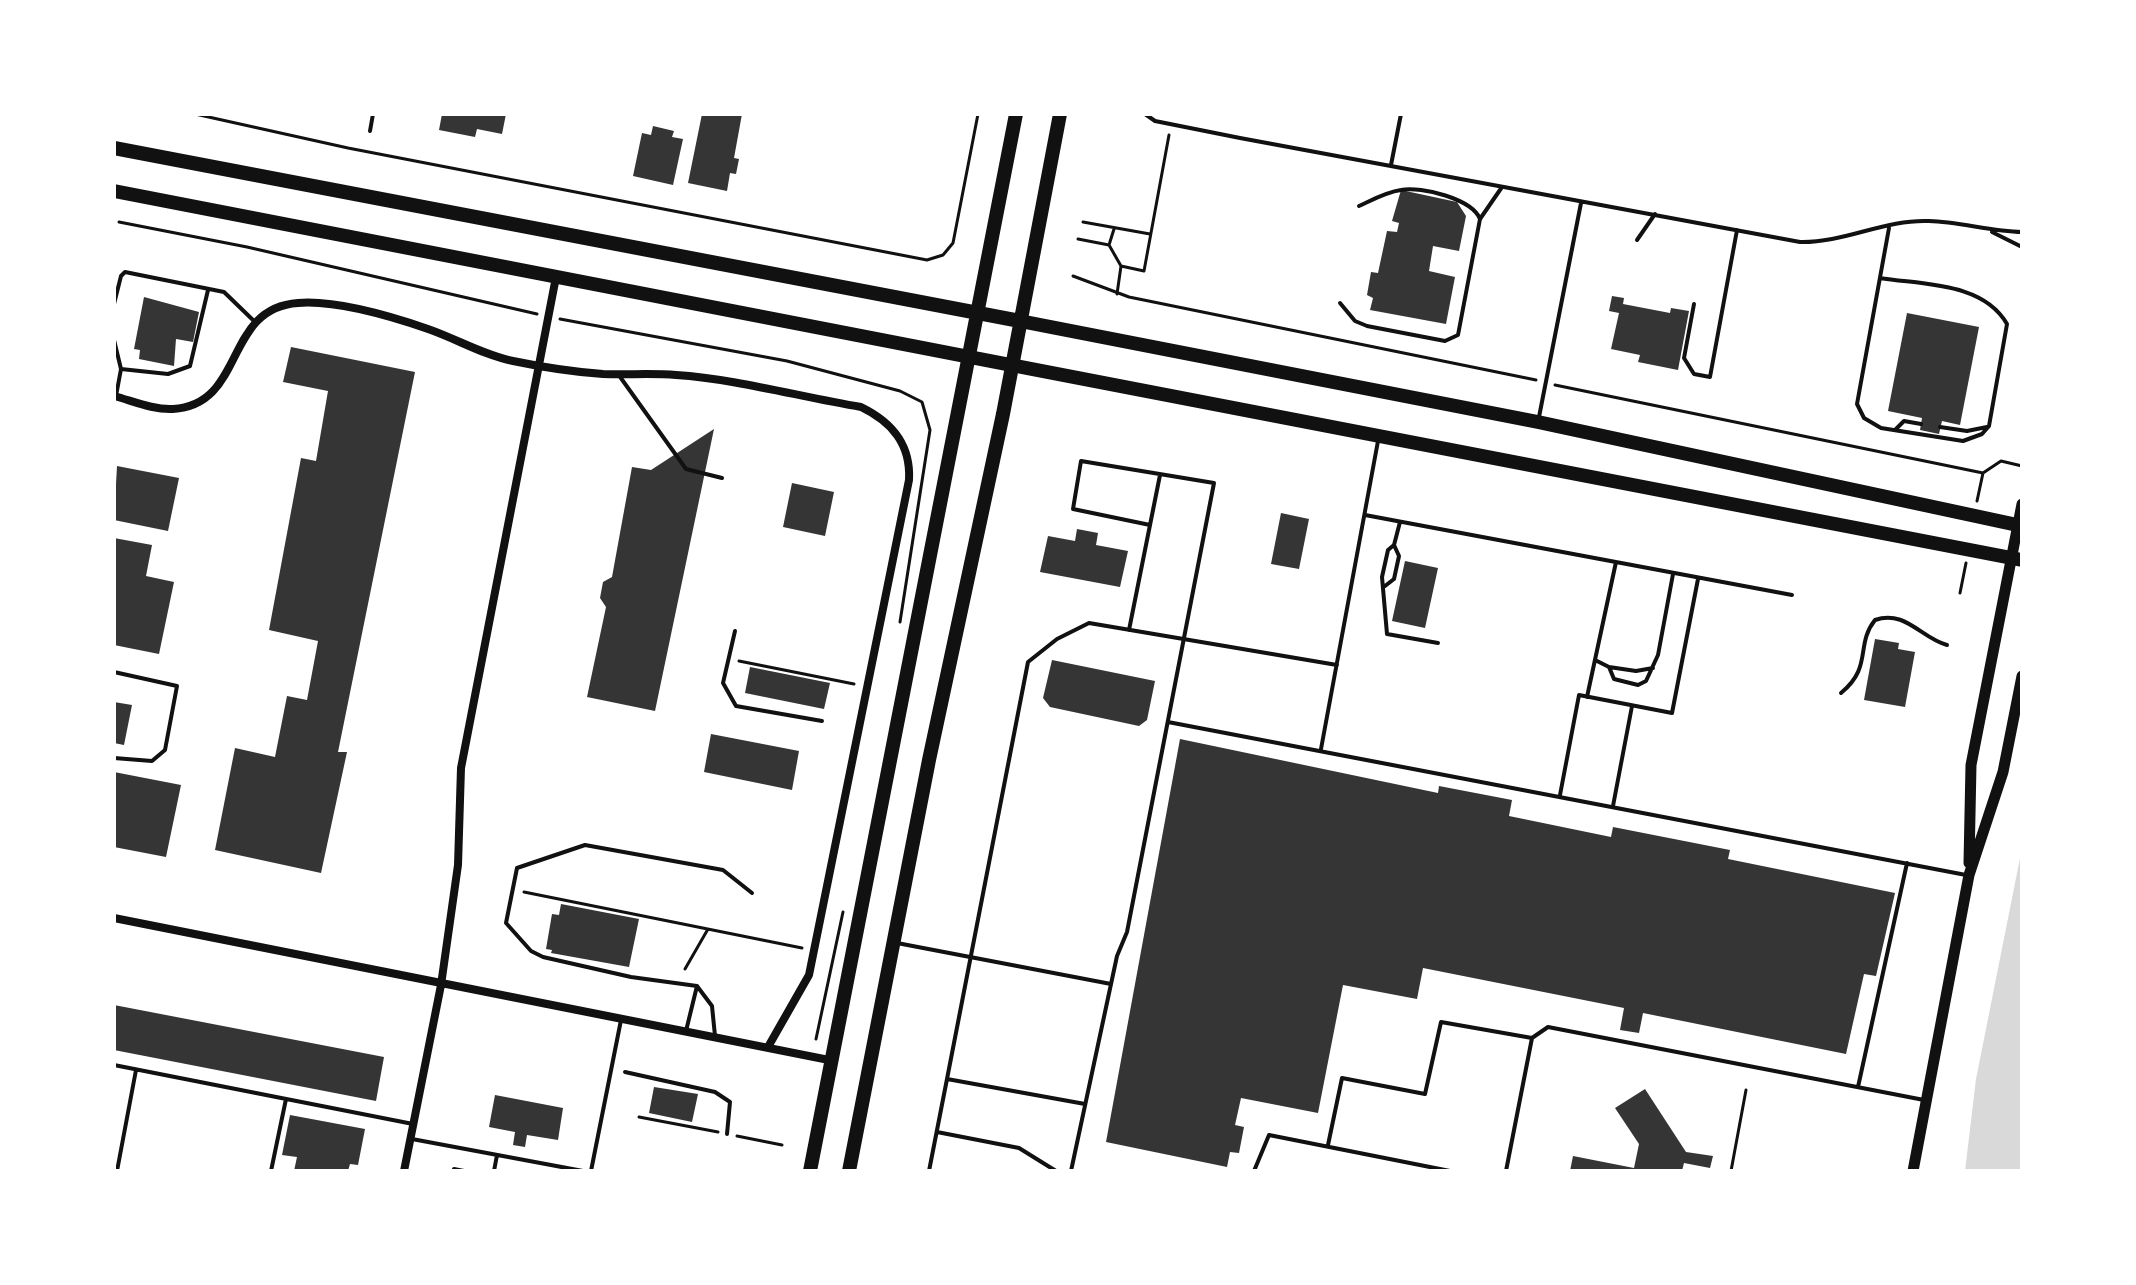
<!DOCTYPE html>
<style>
body{margin:0}
#map{position:relative;width:2136px;height:1285px;overflow:hidden;background:#fff;font-family:"Crimson Pro",serif}
canvas{display:block}
.frame{position:absolute;inset:0;border:116px solid #fff;pointer-events:none}
</style>
<div id="map">
<canvas width="2136" height="1285"></canvas>
<div class="frame"></div>
</div>
<script>
const c = document.querySelector('canvas').getContext('2d');
c.lineJoin = 'round';
function fillPath(path, color) { c.fillStyle = color; c.fill(path, 'evenodd'); }
function stroke(path, color, width, dash) { c.strokeStyle = color; c.lineWidth = width; c.lineCap = dash ? 'butt' : 'round'; c.setLineDash(dash || []); c.stroke(path); }
fillPath(new Path2D(`
 M2022,848v321l-57,2 11,-92z`), '#d9d9d9');
fillPath(new Path2D(`
 M442,114h64l-4,20 -25,-5 -2,8 -36,-7z
 M702,114h40l-8,44 5,1 -3,15 -6,-1 -3,18 -39,-8z
 M653,126l21,5 -2,6 11,2 -10,46 -40,-9 9,-43 9,2z
 M1401,190l56,12 9,14 -7,35 -26,-5 -4,25 26,6 -9,47 -76,-14 3,-12 -6,-3 4,-23 7,1 9,-42 10,1 2,-9 -7,-2z
 M1612,296l12,2 -1,6 47,9 1,-5 18,3 -11,59 -40,-8 2,-7 -29,-6 8,-36 -10,-2z
 M144,297l55,15 -6,30 -17,-3 -2,27 -35,-7 1,-9 -6,-1z
 M1907,313l72,14 -19,98 -18,-4 -3,13 -19,-4 2,-12 -34,-7z
 M291,347l124,25 -77,380h9l-26,121 -106,-23 20,-102 40,9 12,-61 20,4 11,-59 -49,-11 32,-172 15,3 12,-70 -45,-9z
 M714,429l-59,282 -68,-14 19,-90 -6,-9 3,-16 9,-5 20,-110 19,3z
 M117,466l62,12 -11,53 -54,-11z
 M792,483l42,9 -9,44 -42,-9z
 M1281,513l28,6 -10,50 -28,-5z
 M1077,529l21,4 -2,12 32,6 -8,36 -80,-15 8,-36 27,5z
 M114,538l38,7 -6,31 28,6 -15,72 -45,-9z
 M1405,561l33,7 -13,60 -33,-7z
 M1875,639l24,4 -1,6 17,3 -10,55 -41,-7z
 M1052,660l103,21 -8,39 -8,6 -89,-19 -7,-9z
 M750,667l80,16 -6,26 -79,-16z
 M114,702l18,3 -8,40 -10,-2z
 M711,734l88,17 -7,39 -88,-18z
 M1180,739l258,54 1,-7 73,14 -3,16 102,21 2,-10 117,23 -2,9 167,34 -19,83 -12,-2 -18,80 -203,-41 -4,20 -19,-3 4,-22 -201,-40 -6,31 -74,-14 -25,128 -77,-15 -6,27 9,2 -5,26 -9,-1 -3,15 -121,-25z
 M114,772l67,13 -15,72 -52,-10z
 M561,904l78,15 -10,48 -78,-14 1,-3 -6,-1 6,-35 7,1z
 M114,1005l270,52 -8,44 -262,-51z
 M654,1087l44,7 -6,28 -43,-9z
 M1645,1089l41,63 27,4 -3,12 -26,-5 -2,8h-112l3,-15 61,12 5,-24 -24,-36z
 M495,1095l68,13 -5,32 -31,-5 -2,12 -12,-2 2,-13 -26,-5z
 M290,1115l75,14 -7,36 -8,-1 -2,7h-54l3,-14 -15,-2z`), '#353535');
stroke(new Path2D(`
 M195,114l153,34 579,112 16,-5 10,-12 25,-129
 M119,222l128,25 290,67
 M1083,222l67,12
 M1114,229l-5,16 12,21 23,5 25,-136
 M1078,239l31,6
 M1073,276l56,21 407,83
 M1117,294l4,-28
 M560,319l227,42 113,30 22,11 8,28 -30,192
 M1555,385l428,88 18,-12 21,5
 M1977,501l6,-28
 M1960,593l6,-30
 M739,661l115,23
 M524,892l278,56
 M685,969l23,-40
 M816,1039l27,-127
 M639,1117l79,15
 M737,1136l45,9
 M1731,1171l15,-81`), '#111', 3);
stroke(new Path2D(`
 M1145,114l10,7 85,17 560,104c44,1 85,-23 129,-21 31,1 61,10 93,11
 M370,131l3,-17
 M1391,165l10,-51
 M1359,206c13,-6 27,-14 42,-16 21,-4 71,9 79,29
 M1992,232l30,15
 M1637,240l18,-26
 M1880,278c43,7 103,4 127,46l-18,102 -7,8 -19,7 -82,-13 -17,-10 -7,-14 32,-176
 M1340,303l15,18 12,5 78,15 13,-6 22,-116 22,-32
 M114,304l7,-28 4,-4 99,20 30,29
 M1694,304l-10,54 10,16 16,3 27,-147
 M114,340l7,29 -5,27
 M121,369l47,5 22,-8 18,-76
 M618,374l68,95 36,9
 M1539,417l42,-214
 M1940,427l27,4 20,-4
 M1895,430l9,-9 17,3
 M1365,515l427,80
 M1400,522l-6,23 -6,5 -6,27 5,57 51,9
 M1385,586l9,-7 5,-23 -5,-11
 M1129,630l31,-155
 M735,631l-12,52 13,23 86,15
 M1595,660l14,7 5,12 24,6 8,-4 12,-26 15,-81
 M1609,667l27,4 17,-3
 M114,672l63,14 -12,64 -13,11 -38,-3
 M1841,693c32,-26 14,-48 34,-73 30,-11 47,19 72,25
 M1587,697l29,-135
 M1168,722l798,153
 M1321,749l57,-308
 M1560,795l19,-100 93,18 26,-134
 M1613,806l19,-100
 M897,943l214,41
 M686,1031l11,-45
 M715,1036l-3,-30 -15,-20 -66,-9 -88,-20 -12,-6 -25,-28 11,-55 68,-23 138,25 29,23
 M1532,1038l16,-11 376,73
 M114,1065l299,59
 M625,1072l90,20 15,10 -3,32
 M1858,1087l49,-224
 M1085,1104l-138,-25 81,-417 29,-23 32,-16 248,42
 M937,1132l82,16 37,23
 M412,1139l171,32
 M1328,1145l14,-67 83,16 16,-72 91,16 -26,133
 M454,1169l10,2
 M117,1171l19,-101
 M271,1171l15,-72
 M494,1171l3,-16
 M591,1171l30,-151
 M929,1171l18,-92
 M1071,1171l46,-215 10,-24 87,-449 -133,-22 -8,48 77,16
 M1254,1171l15,-36 181,36`), '#111', 4);
stroke(new Path2D(`
 M114,396c19,5 39,14 59,13 73,-4 50,-101 125,-106 37,-3 95,14 130,26 29,10 55,26 85,32 29,6 60,11 90,13 24,1 49,-1 73,1 61,4 124,22 185,32 31,15 50,37 48,73l-100,495 -41,72
 M114,918l720,143
 M404,1171l37,-186 17,-120 3,-97 95,-491`), '#111', 8);
stroke(new Path2D(`
 M1969,863l2,-98 51,-261
 M1913,1171l56,-296 34,-103 19,-96`), '#111', 11);
stroke(new Path2D(`
 M1020,321l518,101 484,104
 M1011,365l1011,195`), '#111', 14);
stroke(new Path2D(`
 M114,148l906,173
 M114,191l897,174
 M810,1171l206,-1057
 M849,1171l80,-411 74,-346 57,-300`), '#111', 14);
</script>
